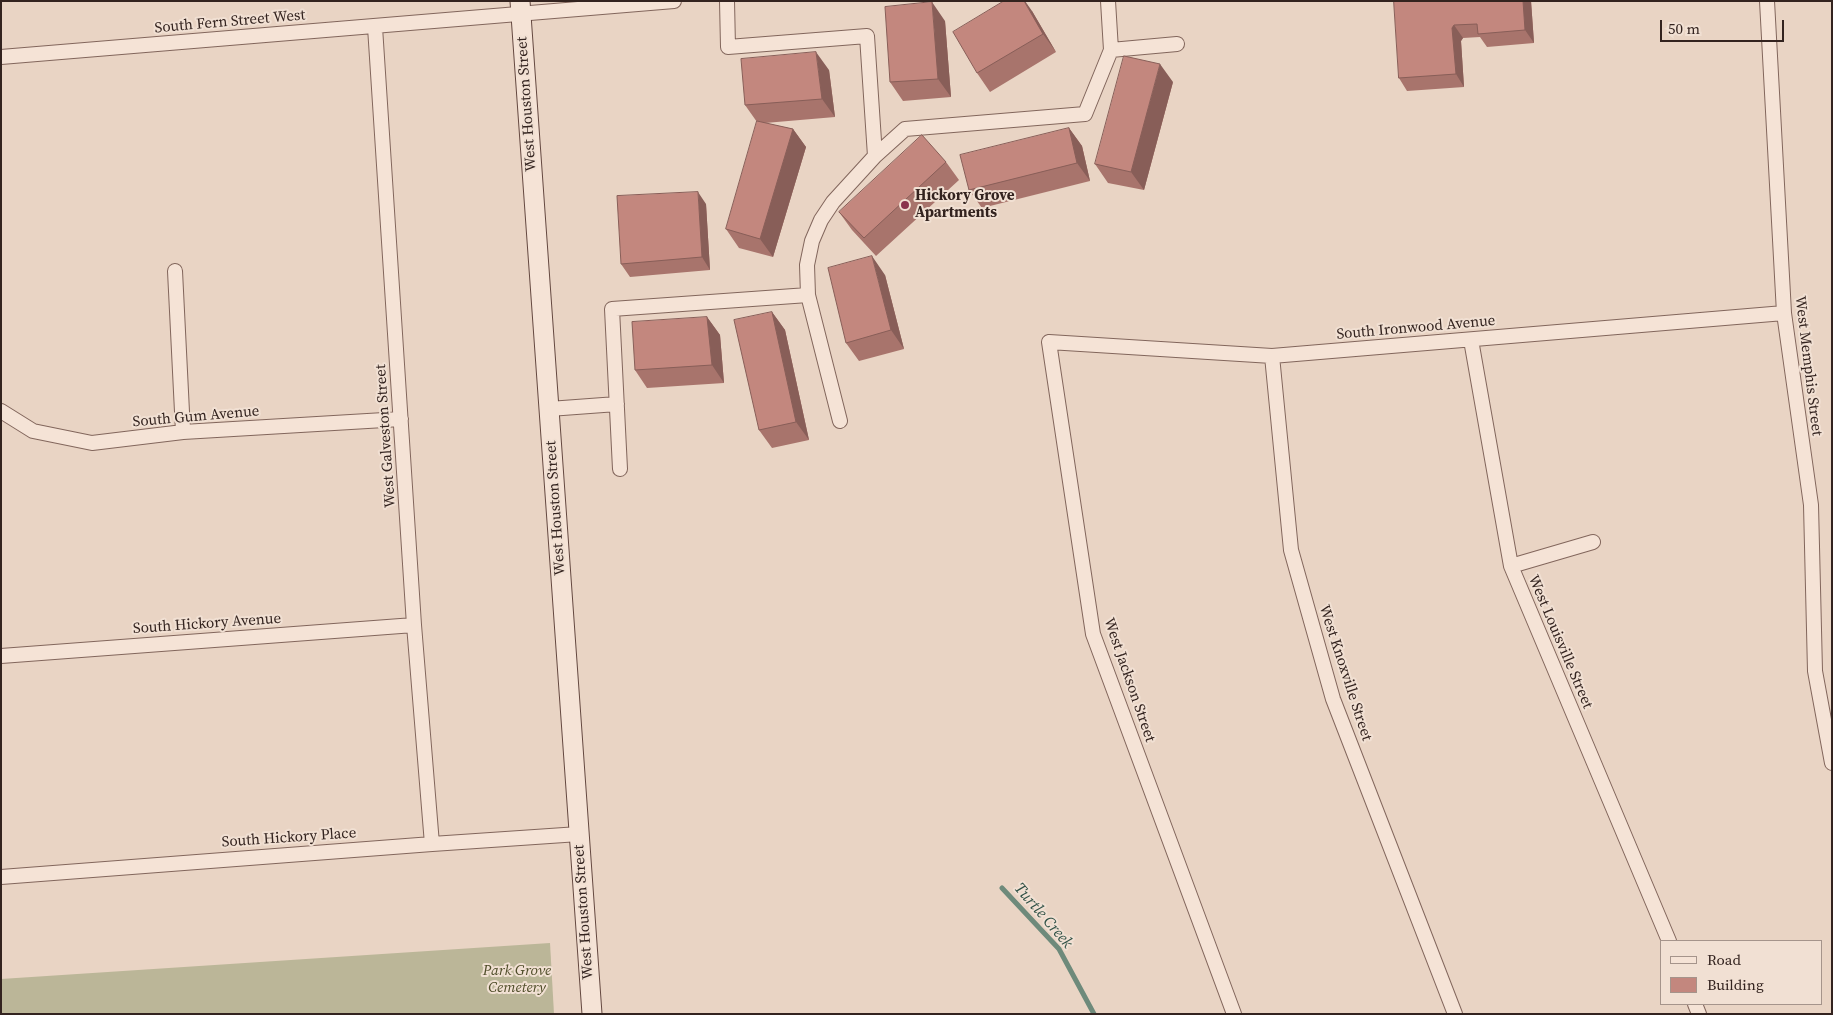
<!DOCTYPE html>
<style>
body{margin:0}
#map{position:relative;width:1833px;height:1015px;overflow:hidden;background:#e9d4c4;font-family:"Source Serif 4",serif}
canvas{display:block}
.frame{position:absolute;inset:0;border:2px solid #33231f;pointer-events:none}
.legend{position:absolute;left:1660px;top:940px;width:162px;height:65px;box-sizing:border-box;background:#f1e0d3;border:1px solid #a5948b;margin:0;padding:6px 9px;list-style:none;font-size:15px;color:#33231f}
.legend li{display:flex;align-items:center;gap:10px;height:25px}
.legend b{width:25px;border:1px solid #a5948b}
.scale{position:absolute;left:1660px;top:20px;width:124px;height:22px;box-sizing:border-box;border:2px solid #33231f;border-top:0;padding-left:6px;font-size:15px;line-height:18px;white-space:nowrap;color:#33231f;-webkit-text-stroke:4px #f1e0d3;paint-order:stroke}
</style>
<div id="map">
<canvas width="1833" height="1015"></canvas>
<div class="frame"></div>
<ul class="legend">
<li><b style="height:6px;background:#f5e3d6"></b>Road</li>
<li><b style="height:14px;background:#c3877e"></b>Building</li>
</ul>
<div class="scale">50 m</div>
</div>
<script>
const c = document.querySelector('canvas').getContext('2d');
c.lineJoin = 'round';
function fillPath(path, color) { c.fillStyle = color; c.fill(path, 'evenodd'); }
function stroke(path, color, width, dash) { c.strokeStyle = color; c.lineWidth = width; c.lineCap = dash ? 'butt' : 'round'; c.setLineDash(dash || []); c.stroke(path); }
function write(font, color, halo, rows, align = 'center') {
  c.font = font + ' "Source Serif 4",serif'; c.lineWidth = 4; c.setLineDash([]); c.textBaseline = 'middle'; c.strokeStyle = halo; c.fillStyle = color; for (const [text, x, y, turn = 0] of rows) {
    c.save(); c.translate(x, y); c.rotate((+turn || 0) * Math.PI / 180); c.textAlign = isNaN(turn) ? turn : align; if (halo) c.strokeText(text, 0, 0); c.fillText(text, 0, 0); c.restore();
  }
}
fillPath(new Path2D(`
 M550,943l4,71h-553v-35z`), '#bbb698');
stroke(new Path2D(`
 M1002,888l57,61 35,65`), '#6e8a7b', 5);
const minor = new Path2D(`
 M727,1l1,46 139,-11 8,120
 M1767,1l17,312 27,192 4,166 17,92
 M375,27l39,598 18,219
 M1111,50l66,-6
 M1,57l673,-56
 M175,271l8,161
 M808,295l-1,-30 5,-24 9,-21 12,-18 42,-46 30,-27 180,-15 26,-64 -3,-49
 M1471,340l40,226 158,375
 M1272,356l19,194 42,149 122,315
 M549,409l68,-5
 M1,411l32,20 59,12 91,-11 218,-13
 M620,469l-8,-160 196,-14 32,126
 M1511,566l82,-24
 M1,656l413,-31
 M1,877l431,-33 147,-10
 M1695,1004l4,10
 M1234,1014l-141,-380 -44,-292 223,14 512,-43`);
const secondary = new Path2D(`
 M520,1l72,1013`);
stroke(minor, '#82665c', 16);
stroke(secondary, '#644840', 21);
stroke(minor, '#f5e3d6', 14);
stroke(secondary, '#f5e3d6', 19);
fillPath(new Path2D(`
 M1394,1h137l3,42 -47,4 -7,-10 -17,1 -2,3 3,46 -57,4 -8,-13z
 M1032,11l24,41 -66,40 -13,-19z
 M945,21l6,76 -48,4 -13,-19z
 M829,70l6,47 -70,6 28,6 13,18 -33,110 -34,-9 -13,-19 31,-107 -12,-17z
 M1173,82l-29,108 -36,-7 -13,-19z
 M1069,128l13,18 8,35 -108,27 -13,-18z
 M946,162l13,18 -83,76 -24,-26 -13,-18z
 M706,204l4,66 -80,7 -9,-13z
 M885,275l19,74 -45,12 -13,-18z
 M772,312l13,18 24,110 -37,8 -13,-18z
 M707,317l13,18 4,48 -77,5 -12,-18z`), '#a8746c');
fillPath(new Path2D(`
 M1024,1h1l7,10 24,41 -13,-18z
 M1523,1h8l3,42 -9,-13z
 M932,2l13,19 6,76 -13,-18z
 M1454,25l9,13 -2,3 3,46 -8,-13 -4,-46z
 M816,52l13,18 6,47 -13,-18z
 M1160,64l13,18 -29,108 -13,-18z
 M1069,128l13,18 8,35 -13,-18z
 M793,129l13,18 -33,110 -13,-18z
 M698,192l8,12 4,66 -8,-13z
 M872,256l13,19 19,74 -13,-19z
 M772,312l13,18 24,110 -13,-18z
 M707,317l13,18 4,48 -12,-18z`), '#885e58');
const building = new Path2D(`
 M1004,1h20l19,33 -66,39 -24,-41z
 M1394,1h129l2,29 -47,4 -1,-10 -23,1 -2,3 4,46 -57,4z
 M932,2l6,77 -48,3 -5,-75z
 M816,52l6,47 -77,6 -4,-46z
 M1124,56l36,8 -29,108 -36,-8z
 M757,121l36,8 -33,110 -34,-10z
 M1069,128l8,35 -108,27 -9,-35z
 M922,135l24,27 -82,76 -25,-26z
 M698,192l4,65 -81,7 -4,-68z
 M872,256l19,74 -45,13 -18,-75z
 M772,312l24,110 -37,8 -25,-110z
 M707,317l5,48 -77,5 -3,-48z`);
fillPath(building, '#c3877e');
stroke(building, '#885e58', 1);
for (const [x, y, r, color] of [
 [905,205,5,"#8a334c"]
]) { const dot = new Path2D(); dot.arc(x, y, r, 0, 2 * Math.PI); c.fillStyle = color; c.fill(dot); stroke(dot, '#f1e0d3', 2); }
write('15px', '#33231f', '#f1e0d3', [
 ["South Fern Street West",230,22,-5],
 ["West Houston Street",527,104,-94],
 ["South Ironwood Avenue",1416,328,-5],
 ["West Memphis Street",1808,366,83],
 ["South Gum Avenue",196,417,-5],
 ["West Galveston Street",386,436,-94],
 ["West Houston Street",556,508,-94],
 ["South Hickory Avenue",207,624,-4],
 ["West Louisville Street",1560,642,67],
 ["West Knoxville Street",1345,673,72],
 ["West Jackson Street",1129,680,71],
 ["South Hickory Place",289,838,-4],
 ["West Houston Street",584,912,-94]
]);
write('bold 15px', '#33231f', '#f1e0d3', [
 ["Hickory Grove",915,196],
 ["Apartments",915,213]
], 'left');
write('italic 15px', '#4e4c28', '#f1e0d3', [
 ["Park Grove",517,971],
 ["Cemetery",517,988]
]);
write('italic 16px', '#305146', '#f1e0d3', [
 ["Turtle Creek",1043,916,49]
]);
</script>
